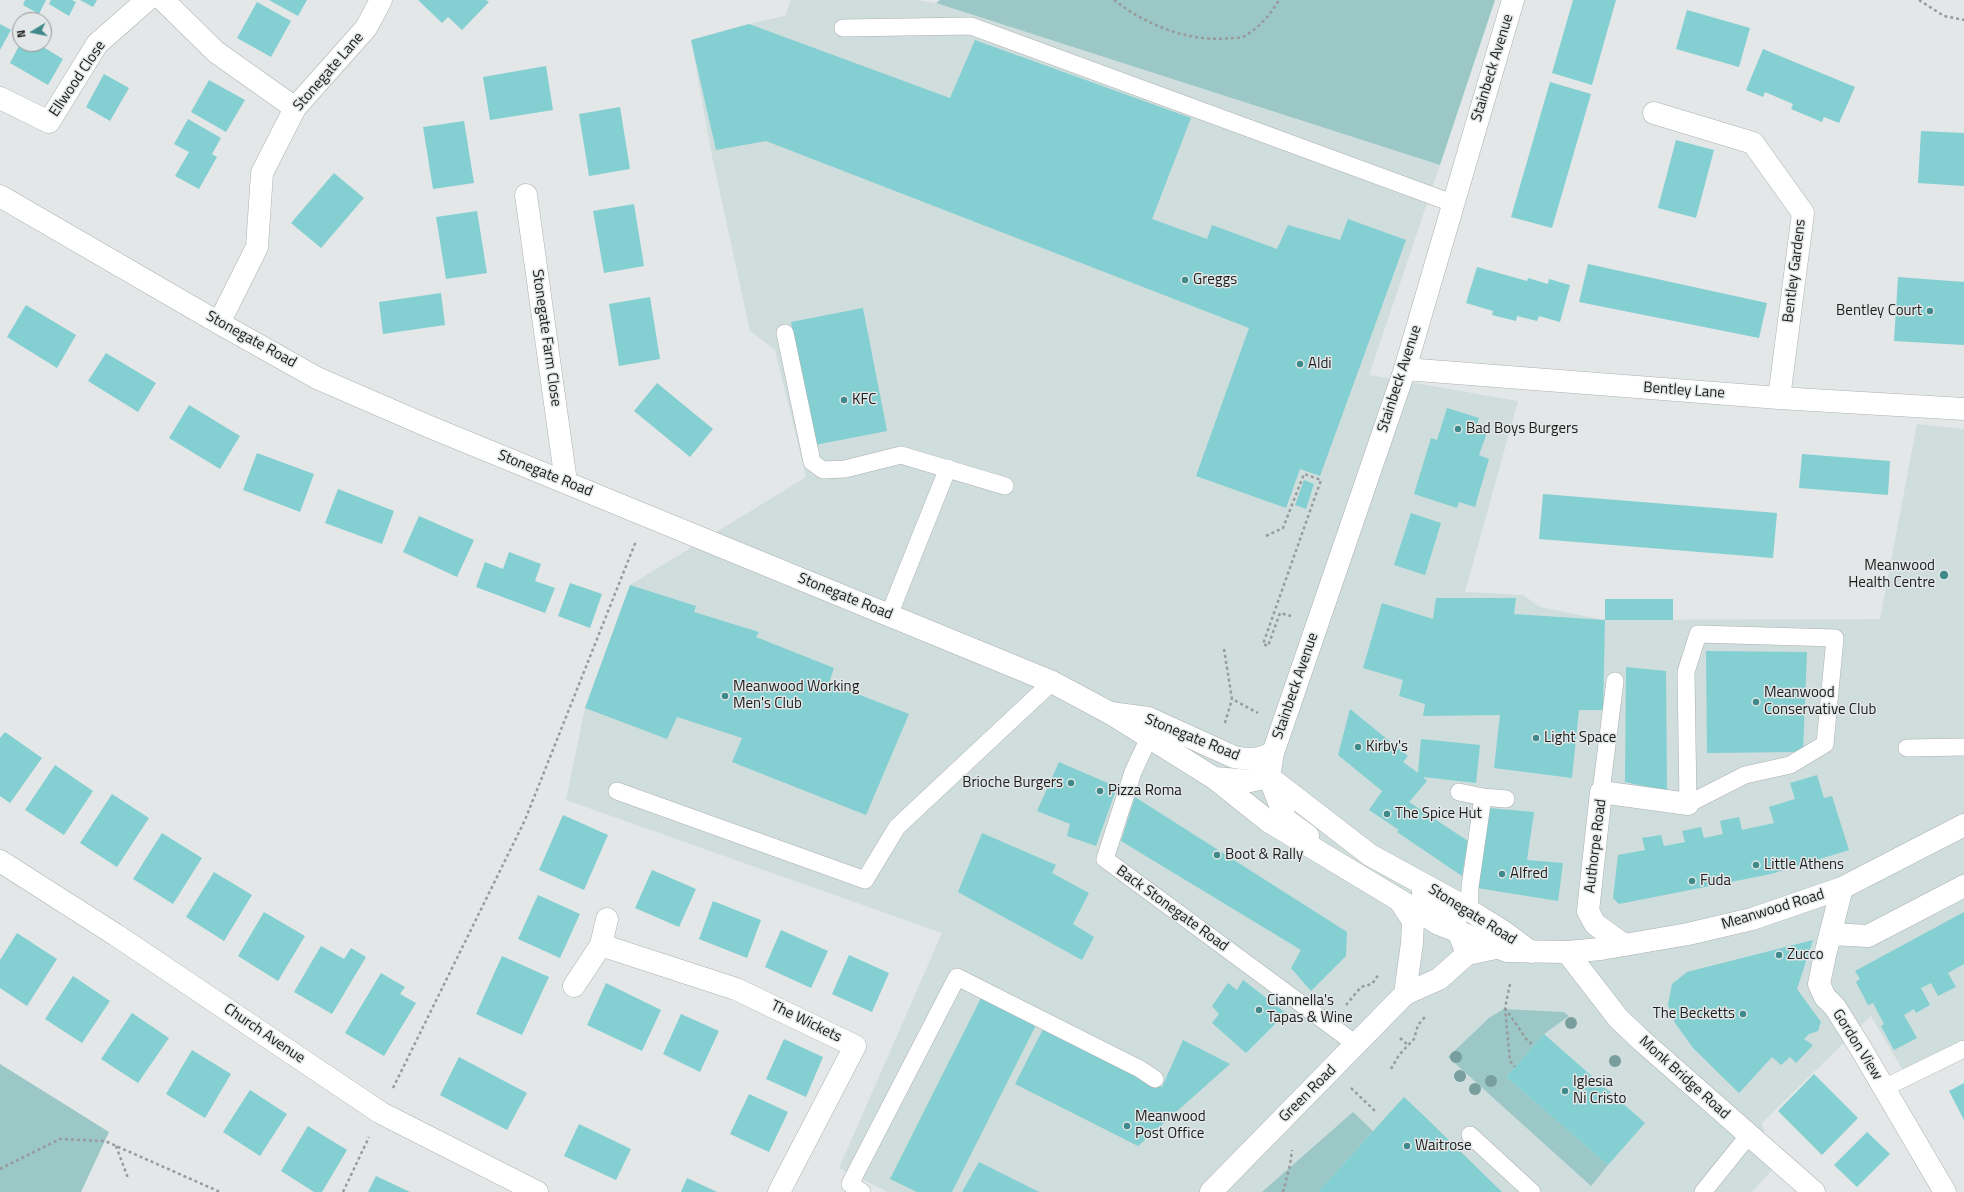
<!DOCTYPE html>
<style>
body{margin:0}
#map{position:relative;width:1964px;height:1192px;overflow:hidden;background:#e3e7e7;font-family:"Titillium Web",sans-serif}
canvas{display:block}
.north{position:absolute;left:12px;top:12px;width:40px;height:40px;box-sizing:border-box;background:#e3e7e7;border:1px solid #939696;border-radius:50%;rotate:260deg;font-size:11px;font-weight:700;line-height:16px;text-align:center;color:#1c1d1d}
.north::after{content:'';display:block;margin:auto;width:14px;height:18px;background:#40898a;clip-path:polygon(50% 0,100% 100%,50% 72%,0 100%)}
</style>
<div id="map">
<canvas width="1964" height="1192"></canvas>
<div class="north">N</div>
</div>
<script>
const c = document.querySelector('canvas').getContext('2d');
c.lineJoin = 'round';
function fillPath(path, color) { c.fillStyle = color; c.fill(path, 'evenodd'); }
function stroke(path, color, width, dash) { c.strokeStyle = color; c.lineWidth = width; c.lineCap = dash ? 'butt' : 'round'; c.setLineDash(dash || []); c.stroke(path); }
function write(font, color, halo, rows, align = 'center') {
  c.font = font + ' "Titillium Web",sans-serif'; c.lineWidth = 3; c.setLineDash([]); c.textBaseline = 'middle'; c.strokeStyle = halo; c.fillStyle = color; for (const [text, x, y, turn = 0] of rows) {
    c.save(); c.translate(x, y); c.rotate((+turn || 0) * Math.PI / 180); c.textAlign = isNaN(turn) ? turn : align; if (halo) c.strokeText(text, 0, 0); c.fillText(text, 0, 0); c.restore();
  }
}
fillPath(new Path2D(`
 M791,0h125l20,3 504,162 -71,210 149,26 -53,191 58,3 17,12 65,13 275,-1 37,-195 47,5v613l-60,30 -33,-56 -109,107 5,20 12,19 -27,30h-864l-49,-24 103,-235 -376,-133 19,-92 45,-123 176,-108 -31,-127 -25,-19 -38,-175 -21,-116 58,-16 36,-8z`), '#cfdddd');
fillPath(new Path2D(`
 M940,0h555l-55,165 -504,-162z
 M1505,1008l-1,1 60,3 5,4 -25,18 -38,43 102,88 -17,21 -143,-129 41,-39z
 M0,1064l109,68 -28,60h-81z
 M1353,1112l20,19 -55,61h-56z`), '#9cc7c7');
fillPath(new Path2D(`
 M25,0h21l-7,14 -16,-9z
 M51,0h21l4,2 -7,14 -20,-12z
 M80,0h17l-4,7z
 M269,0h38l-9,16z
 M418,0h68l3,2 -27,28 -14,-13 -6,6z
 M1573,0h43l-24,85 -40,-12z
 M257,2l34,19 -20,36 -34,-19z
 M1687,10l63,18 -11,39 -63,-18z
 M0,24l11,6 -11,20z
 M749,24l201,74 25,-58 216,78 -39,101 55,20 5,-14 65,24 11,-24 52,15 8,-21 58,21 -86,236 -20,-7 -14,39 -90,-32 53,-148 -483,-187 -50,9 -25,-110z
 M20,44h18l25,15 -15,26 -38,-22z
 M1763,49l92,38 -16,36 -15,-6 -2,5 -31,-13 2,-5 -28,-12 -2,5 -17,-7z
 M546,66l7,44 -63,10 -7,-43z
 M104,74l25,14 -19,33 -24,-14z
 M209,80l36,20 -19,32 -35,-20z
 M1550,82l41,12 -39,134 -41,-11z
 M620,107l10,62 -41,7 -10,-62z
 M188,119l33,19 -9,16 5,3 -18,32 -24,-13 14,-24 -15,-8z
 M464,121l10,62 -41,6 -10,-62z
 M1921,131l43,2v53l-46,-3z
 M1676,140l38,10 -18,68 -38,-10z
 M334,173l30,25 -43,50 -30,-25z
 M634,204l10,62 -40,7 -11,-62z
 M477,211l10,62 -41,6 -10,-62z
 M1588,264l179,39 -8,35 -180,-36z
 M1477,267l50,14 1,-3 20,6 1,-5 21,6 -10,37 -21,-6 -2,5 -20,-5 -1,5 -24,-6 1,-4 -27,-8z
 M1898,277l66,5v63l-70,-4z
 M441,293l4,32 -62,9 -4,-32z
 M650,297l10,62 -41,7 -10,-62z
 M26,305l50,30 -19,33 -50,-31z
 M863,308l24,123 -72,14 -24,-123z
 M106,353l50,30 -18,29 -50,-31z
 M657,383l56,46 -23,28 -56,-46z
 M189,405l51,31 -20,33 -51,-31z
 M1447,408l32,10 -3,9 12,3 -9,25 10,4 -14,48 -16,-5 -2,6 -43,-14 17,-56 6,2z
 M257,453l57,21 -14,38 -57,-22z
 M1802,454l88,7 -2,34 -89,-7z
 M1304,480l10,4 -8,25 -11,-4z
 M338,489l56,22 -12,33 -57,-21z
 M1543,494l234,19 -4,45 -234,-19z
 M1411,513l30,10 -16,52 -31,-10z
 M419,516l55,24 -17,37 -54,-25z
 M509,552l32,12 -6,17 20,7 -10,25 -69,-26 9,-25 18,7z
 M570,583l32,11 -12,34 -32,-12z
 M630,585l66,21 -2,6 65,20 -3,5 78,31 -5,15 80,31 -43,101 -134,-53 10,-24 -65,-21 -10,22 -82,-31z
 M1436,598h80l-2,16 91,6 -2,90h-24l-7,68 -78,-10 6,-53 -77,1 2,-12 -26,-8 4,-16 -40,-12 19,-65 51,16z
 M1605,599h68v21h-68z
 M1706,651l101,1 -4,100 -96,1z
 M1626,667l40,4 1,120 -42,-9z
 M1350,709l58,47 -5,6 15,11 3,-34 59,6 -4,38 -53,-6 4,4 -18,21 59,39 -6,35 -65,-44 2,-2 -30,-20 13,-19 -44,-36z
 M5,732l37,26 -32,45 -10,-7v-58z
 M1059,762l58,25 -21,59 -29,-10 3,-12 -33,-13z
 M55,765l38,26 -29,44 -39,-25z
 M1817,775l7,23 8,-2 17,54 -78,24 -152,30 -6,-6 5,-43 27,-5 -3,-12 19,-3 3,11 21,-4 -3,-11 19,-4 3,11 19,-4 -3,-13 19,-4 3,13 32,-7 -5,-16 26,-8 -5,-16z
 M112,794l37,24 -32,49 -37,-24z
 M1135,797l212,135 -1,24 -35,35 -20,-23 10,-18 -180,-109z
 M1489,808l45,4 -7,48 36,3 -5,38 -81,-13z
 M563,815l45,20 -24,55 -45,-20z
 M162,833l40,25 -29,46 -40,-25z
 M982,833l74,32 -4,8 37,20 -16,31 21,13 -12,23 -124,-68z
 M652,870l44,19 -17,38 -44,-19z
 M214,872l38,23 -28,46 -38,-24z
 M538,895l42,19 -20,44 -42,-19z
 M713,901l48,19 -14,38 -48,-19z
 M264,912l41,24 -27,45 -40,-25z
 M1964,912v52l-16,9 8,14 -18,9 -7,-13 -10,5 9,17 -14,8 -2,-4 -10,6 13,23 -23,12 -13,-24 3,-2 -11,-21 -5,2 -12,-23 4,-3 -5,-8z
 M781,930l47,21 -17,37 -46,-21z
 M17,933l40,26 -30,47 -27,-18v-28z
 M1813,940l-16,49 24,33 -3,9 -9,3 -5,5 9,6 -17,18 -6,-6 -9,8 -9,-8 -33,36 -46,-45 -18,-25 -7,-18 4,-21 15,-12z
 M321,946l23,13 7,-11 15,9 -34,57 -38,-22z
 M849,955l40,18 -17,39 -40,-18z
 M502,956l47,21 -27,58 -46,-21z
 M381,973l24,14 -5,7 16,9 -32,53 -39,-23z
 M73,976l37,25 -28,42 -37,-24z
 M1243,980l43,33 -40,40 -34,-30 7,-9 -7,-8 16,-23 9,7z
 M606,983l55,27 -19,41 -55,-26z
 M981,998l56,25 -85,169h-35l-27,-13z
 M132,1013l37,25 -31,45 -37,-24z
 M681,1014l38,17 -19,41 -37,-18z
 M1043,1029l119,58 21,-47 47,24 -92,82 -123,-62z
 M1544,1034l101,89 -37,42 -102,-88z
 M784,1039l39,18 -17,40 -40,-18z
 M192,1050l39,24 -26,44 -39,-24z
 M459,1057l68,36 -20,37 -67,-35z
 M1814,1074l44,44 -36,37 -44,-44z
 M1964,1083v37l-15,-29z
 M250,1090l37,24 -27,42 -37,-24z
 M749,1094l39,18 -19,40 -39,-18z
 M1404,1097l17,16 81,79h-184z
 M579,1124l52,25 -15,31 -52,-24z
 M308,1126l39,24 -25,42h-8l-33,-21z
 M1867,1132l23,22 -33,33 -23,-22z
 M979,1162l60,30h-77z
 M376,1176l34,16h-42z
 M687,1178l30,14h-36z`), '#84cfd1');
const service = new Path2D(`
 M843,28l128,-2 481,177
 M785,333l27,129 11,8 22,-1 56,-14 104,31
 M889,615l59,-147
 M1698,634l137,4 -10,106 -35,21 -45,10 -57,29 -2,-132z
 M1154,727l-21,45 -28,87 252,186
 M1907,748l57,-1
 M617,791l248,89 32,-53 155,-145
 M1459,792l24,5 23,2
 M1601,792l14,-111
 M1469,911l1,-24 13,-90
 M1884,1088l80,-39
 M1470,1135l62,57
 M862,1192l-12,-8 107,-207 183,92 15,10
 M1703,1192l46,-57`);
const pedestrian = new Path2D(`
 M1831,934l37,2 96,-50`);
const minor = new Path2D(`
 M163,0l53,52 79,56
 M0,98l49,24 48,-78 50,-44
 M1654,113l99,30 50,70 -24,185
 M526,195l40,287
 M219,323l38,-76 5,-74 33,-65 71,-80 15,-28
 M1405,369l374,29 185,11
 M0,861l116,74 265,178 156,79
 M1842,888l-17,67 -6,29 6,13 10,10 25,40 85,145
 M1423,893l28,20 13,33
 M1400,901l13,20 -1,22 -7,51
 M601,945l135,44 119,57 -76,146
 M1624,945l-29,-21 -7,-13 13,-119 87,12
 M574,986l27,-41 6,-26
 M1211,1192l194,-198 34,-15 28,-25 29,-6`);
const tertiary = new Path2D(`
 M1110,713l38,5 86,39c15,3 24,3 39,-4
 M1308,836l-22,-16 -17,-43 4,-24 132,-384 108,-369
 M1567,952l34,-3 87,-15 64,-15 90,-31 122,-63`);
const secondary = new Path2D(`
 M0,196l219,127 98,55 113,49 622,255 58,31 104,65 54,43 171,103 68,27 60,1 51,66 23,22 173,152
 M1214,778l36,3 19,-4 101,78 86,47 48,30 27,20`);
stroke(service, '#acb0b0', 18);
stroke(pedestrian, '#acb0b0', 23);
stroke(minor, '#acb0b0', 23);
stroke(tertiary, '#acb0b0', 23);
stroke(secondary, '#acb0b0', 23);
stroke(new Path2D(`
 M1114,0c32,25 76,43 117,38 3,0 8,0 12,-1 15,-8 28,-23 36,-37
 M1919,0l25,16 20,4
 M1266,536l17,-8 21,-54 17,6 -58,164 5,2 12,-33 11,3
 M1224,649l8,50 26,14
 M1225,723l7,-24
 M1510,984l-5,24 5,53 5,6
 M1346,1005l15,-18 11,-3 7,-10
 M1505,1008l22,32 7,6
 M1400,1038l8,7
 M1391,1069l8,-14 15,-16 4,-14 7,-8
 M393,1088l132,-268 111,-279
 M1351,1088l24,23
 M116,1146l12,32
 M0,1169l60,-30 45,2 115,51
 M343,1192l26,-55
 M1283,1192l7,-27 2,-15`), '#989b9b', 2.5, [3, 3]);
stroke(service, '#fff', 17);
stroke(pedestrian, '#fff', 22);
stroke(minor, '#fff', 22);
stroke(tertiary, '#fff', 22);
stroke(secondary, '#fff', 22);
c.fillStyle = '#799e9e';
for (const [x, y] of [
 [1571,1023],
 [1456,1057],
 [1615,1061],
 [1460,1076],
 [1491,1081],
 [1475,1089]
]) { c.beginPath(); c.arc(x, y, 6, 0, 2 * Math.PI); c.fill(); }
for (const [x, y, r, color] of [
 [1185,280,4,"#40898a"],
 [1930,311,4,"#40898a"],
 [1300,364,4,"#40898a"],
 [844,400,4,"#40898a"],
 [1458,429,4,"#40898a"],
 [1944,575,5,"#40898a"],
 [725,696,4,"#40898a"],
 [1756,702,4,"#40898a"],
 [1536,738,4,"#40898a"],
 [1358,747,4,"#40898a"],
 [1071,783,4,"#40898a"],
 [1100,791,4,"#40898a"],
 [1387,814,4,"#40898a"],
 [1217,855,4,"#40898a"],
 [1756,865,4,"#40898a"],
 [1502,874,4,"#40898a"],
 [1692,881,4,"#40898a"],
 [1779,955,4,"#40898a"],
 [1259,1010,4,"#40898a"],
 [1743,1014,4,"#40898a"],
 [1565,1091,4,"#40898a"],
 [1127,1126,4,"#40898a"],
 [1407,1146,4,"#40898a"]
]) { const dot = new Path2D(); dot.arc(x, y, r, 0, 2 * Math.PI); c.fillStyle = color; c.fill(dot); stroke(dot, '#e3e7e7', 1.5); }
write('15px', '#1c1d1d', '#e3e7e7', [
 ["Stainbeck Avenue",1493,68,-73],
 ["Stonegate Lane",329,72,-49],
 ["Ellwood Close",78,79,-56],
 ["Bentley Gardens",1795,271,-83],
 ["Stonegate Farm Close",546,338,82],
 ["Stonegate Road",251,340,29],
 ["Stainbeck Avenue",1400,379,-72],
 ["Bentley Lane",1684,391,4],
 ["Stonegate Road",545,474,22],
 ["Stonegate Road",845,597,22],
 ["Stainbeck Avenue",1296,686,-71],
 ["Stonegate Road",1192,738,22],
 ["Authorpe Road",1596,846,-83],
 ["Back Stonegate Road",1172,909,36],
 ["Meanwood Road",1773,910,-17],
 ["Stonegate Road",1472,915,32],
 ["The Wickets",806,1022,26],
 ["Church Avenue",264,1034,34],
 ["Gordon View",1857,1045,58],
 ["Monk Bridge Road",1684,1078,42],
 ["Green Road",1308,1094,-45]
]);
write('15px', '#1c1d1d', '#e3e7e7', [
 ["Greggs",1193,280],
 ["Bentley Court",1922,311,"right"],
 ["Aldi",1308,364],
 ["KFC",852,400],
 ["Bad Boys Burgers",1466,429],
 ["Meanwood",1935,566,"right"],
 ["Health Centre",1935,583,"right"],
 ["Meanwood Working",733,687],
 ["Men's Club",733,704],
 ["Meanwood",1764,693],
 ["Conservative Club",1764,710],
 ["Light Space",1544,738],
 ["Kirby's",1366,747],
 ["Brioche Burgers",1063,783,"right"],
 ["Pizza Roma",1108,791],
 ["The Spice Hut",1395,814],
 ["Boot & Rally",1225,855],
 ["Little Athens",1764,865],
 ["Alfred",1510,874],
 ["Fuda",1700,881],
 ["Zucco",1787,955],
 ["Ciannella's",1267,1001],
 ["Tapas & Wine",1267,1018],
 ["The Becketts",1735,1014,"right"],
 ["Iglesia",1573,1082],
 ["Ni Cristo",1573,1099],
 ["Meanwood",1135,1117],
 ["Post Office",1135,1134],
 ["Waitrose",1415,1146]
], 'left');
</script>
